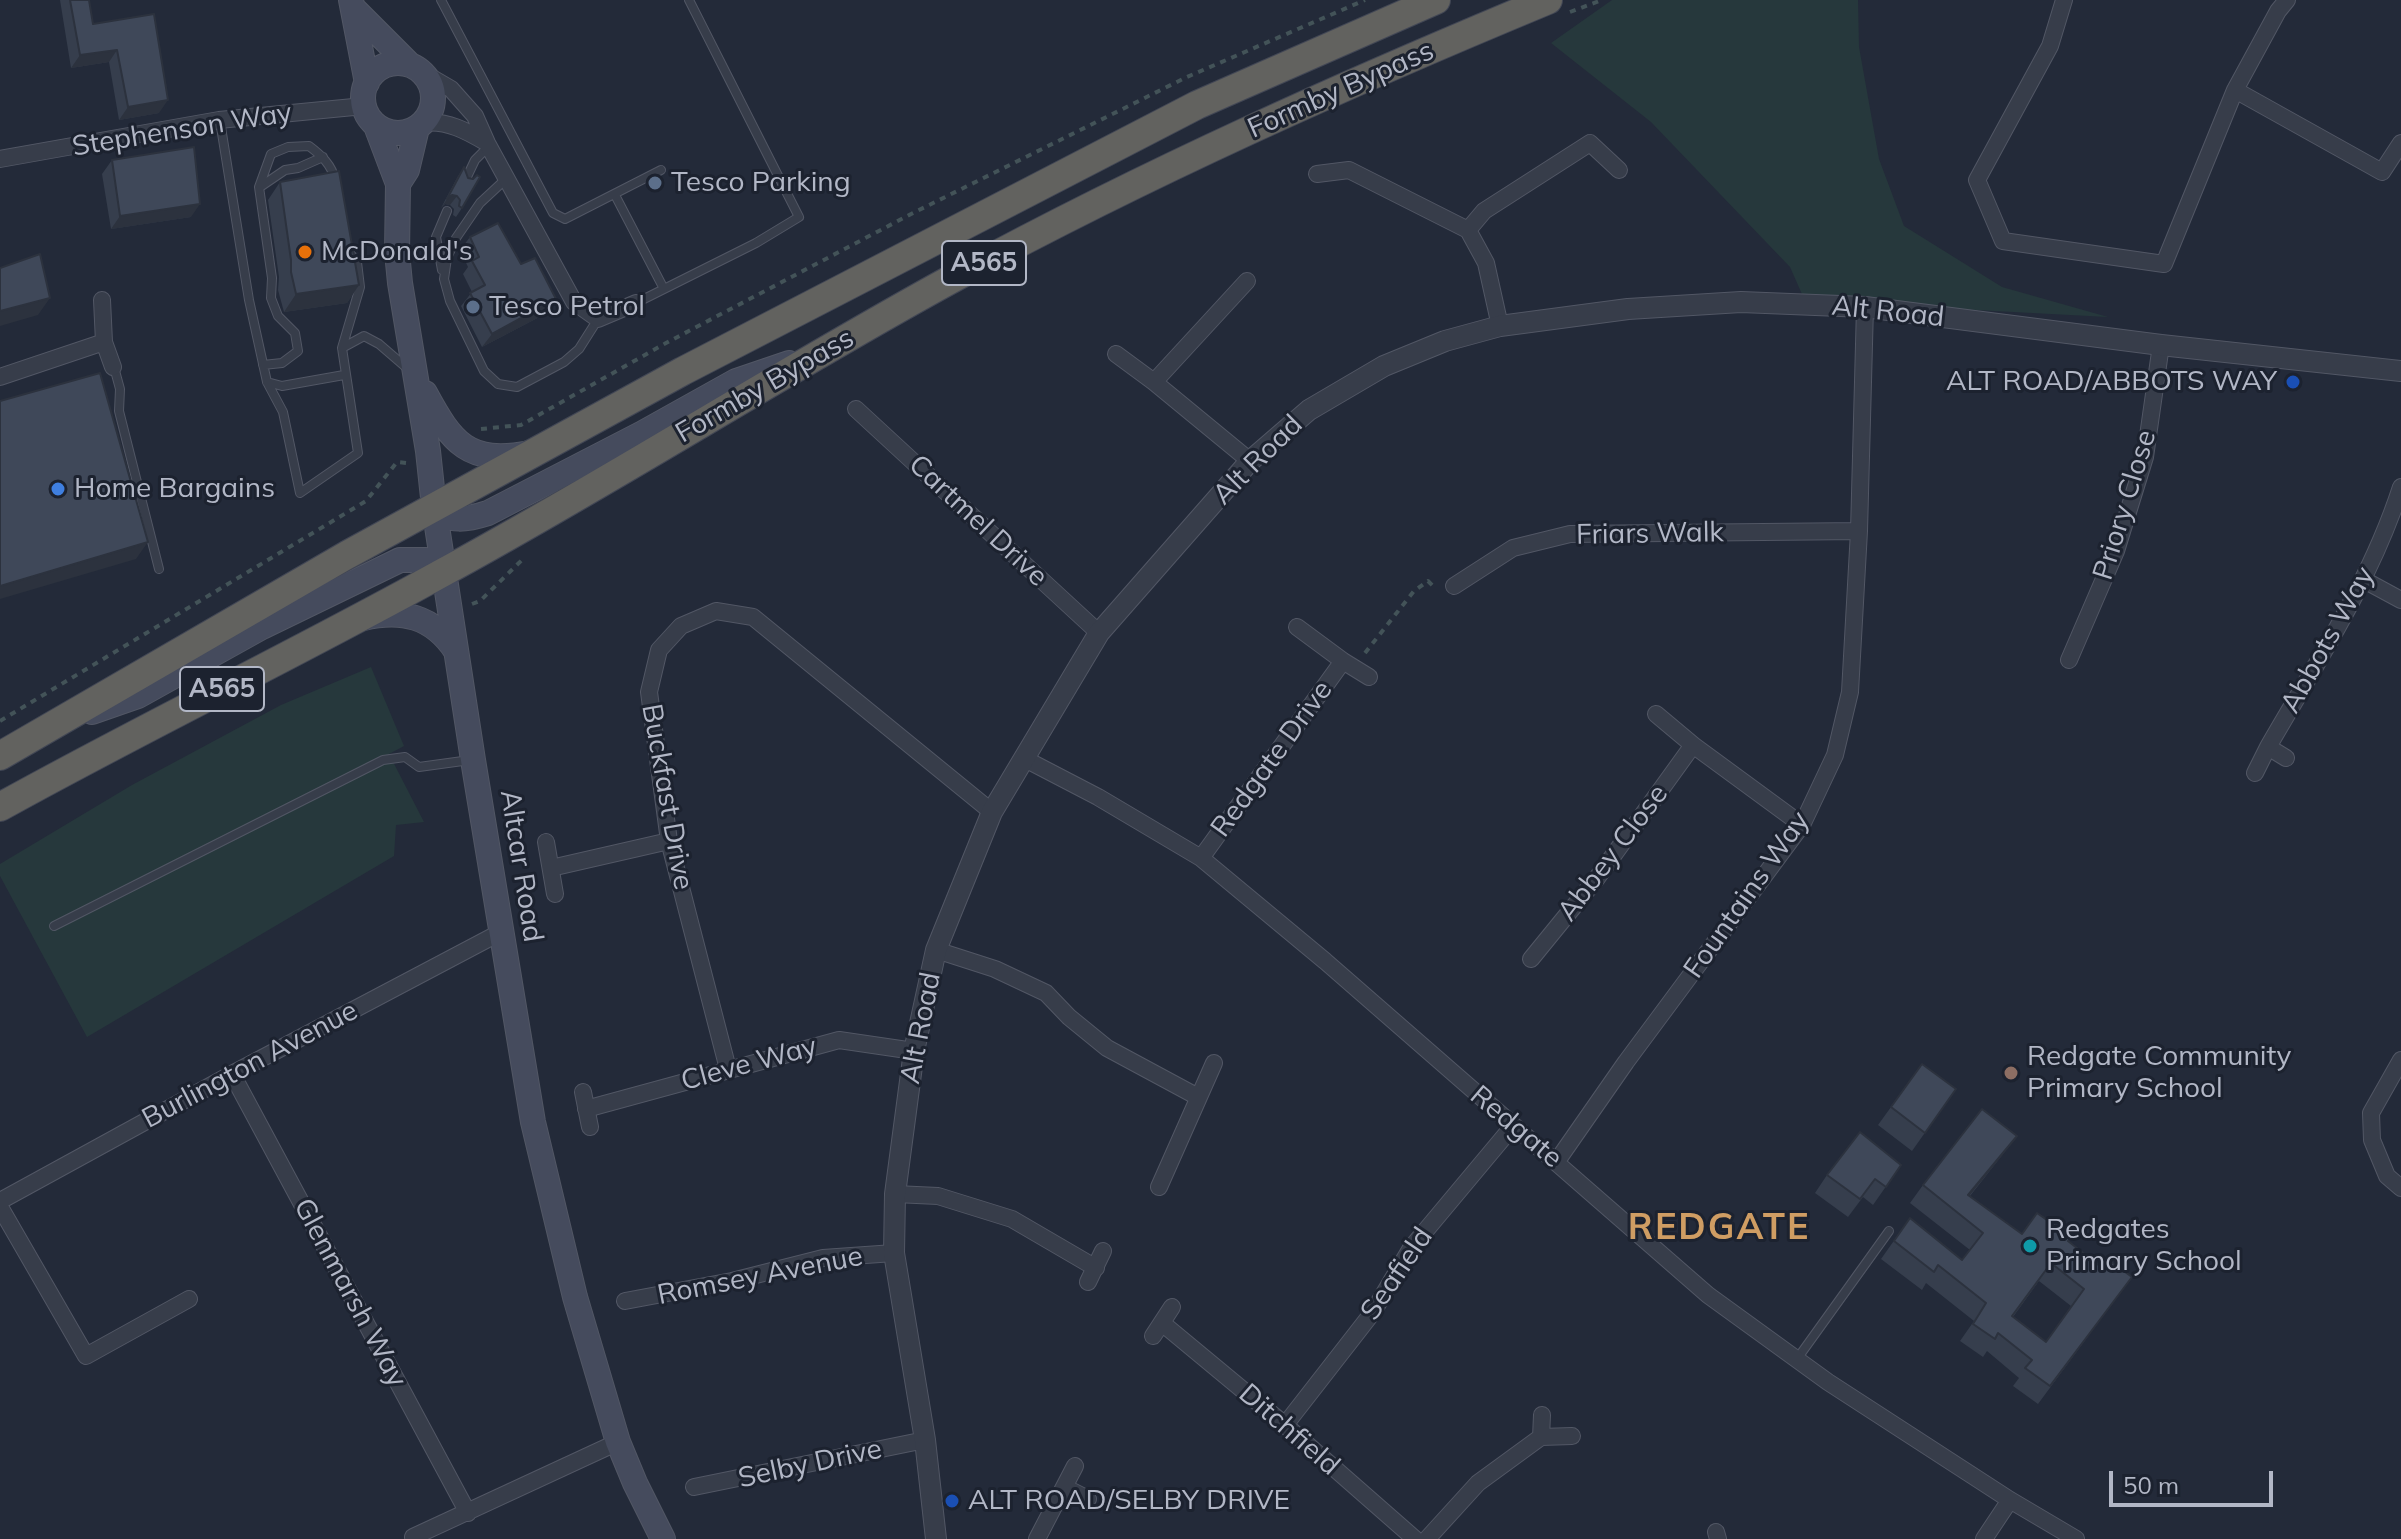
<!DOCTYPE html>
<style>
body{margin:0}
#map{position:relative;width:2401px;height:1539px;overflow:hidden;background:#232a39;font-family:Mulish,sans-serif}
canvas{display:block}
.scale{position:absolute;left:2109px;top:1471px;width:164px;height:36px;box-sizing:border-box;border:4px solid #b2b7c6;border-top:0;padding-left:10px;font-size:24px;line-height:28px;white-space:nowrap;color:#b2b7c6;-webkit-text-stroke:6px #1c222f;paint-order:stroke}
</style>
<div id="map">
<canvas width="2401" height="1539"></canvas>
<div class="scale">50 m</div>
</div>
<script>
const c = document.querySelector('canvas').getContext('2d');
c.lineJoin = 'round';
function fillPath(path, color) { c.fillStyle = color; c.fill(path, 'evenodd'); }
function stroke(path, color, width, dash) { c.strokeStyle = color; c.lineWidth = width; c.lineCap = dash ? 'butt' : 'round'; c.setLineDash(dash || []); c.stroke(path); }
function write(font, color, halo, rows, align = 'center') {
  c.font = font + ' Mulish,sans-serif'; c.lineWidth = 6; c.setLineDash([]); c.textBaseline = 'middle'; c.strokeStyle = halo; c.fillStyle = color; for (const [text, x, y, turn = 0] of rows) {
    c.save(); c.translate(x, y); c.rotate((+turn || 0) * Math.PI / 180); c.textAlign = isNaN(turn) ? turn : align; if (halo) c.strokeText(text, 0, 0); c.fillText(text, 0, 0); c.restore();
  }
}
fillPath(new Path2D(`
 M1612,0h246l1,47 20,112 25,67 98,61 106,30 -303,-16 -15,-34 -139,-145 -100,-79z
 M371,667l33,79 -15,8 35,68 -28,3 -2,31 -307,181 -87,-161v-12l132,-79 149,-80z`), '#26383c');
const service = new Path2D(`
 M441,0l112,213 12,6 96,-49
 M220,121l29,179 18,82 16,30 17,81 58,-40 -16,-105 22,-12 15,8 29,25
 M508,177l-28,26 -24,35 -9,20 -3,21 6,22 34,70 14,13 19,3 47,-25 15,-13 19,-30
 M465,181l10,-21 14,-14
 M260,187l25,-17 13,-2 25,-11
 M615,195l49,94
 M442,270l-6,-33 11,-26
 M636,303l120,-60 43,-26 -110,-217
 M342,348l18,-61 -3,-25 -8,-10
 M263,365l19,-2 16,-12 -3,-18 -17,-17 -7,-18 1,-20 -13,-91 12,-33 17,-7 21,-1c12,9 23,19 26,34
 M114,367l6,22 -1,22 40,158
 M267,382l15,4 62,-11
 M54,926l329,-166 22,-3 14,10 51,-7
 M1797,1359l92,-128`);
const minor = new Path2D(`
 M2064,0l-14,46 -73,134 26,61 161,23 71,-174 43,-79 9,-11
 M420,71l31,18 24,27 12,27 87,159 24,17 38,-16
 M2235,90l147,82 19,-29
 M423,123c24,-3 44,8 64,20
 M0,159l219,-39 145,-14
 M1317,174l32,-4 119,60
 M102,300l2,42 9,25
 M1500,326l-14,-63 -18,-33 16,-19 106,-68 29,27
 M1116,354l38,28 96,79
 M0,377l104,-35
 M1154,382l93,-101
 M856,409l243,224
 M2364,580l37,20
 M1454,586l59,-38 57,-14 289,-3
 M1297,627l46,34 26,16
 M2069,660l47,-109 29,-94 16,-112
 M1656,714l37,31 109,80
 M2268,747l18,11
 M1023,758l75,39 103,61 124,103 383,334 120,87 182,118 66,39
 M2255,773l13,-26c49,-85 103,-167 133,-260
 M546,842l9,52
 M1201,858l142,-197
 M551,868l118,-27
 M936,950l59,19 51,24 23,24 38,31 91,49
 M1531,959l66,-81 96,-133
 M2401,1060l-30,53 1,27 15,36 14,12
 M728,1069l-59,-228 -20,-149 10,-42 22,-24 35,-15 37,6 239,195
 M232,1074l236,439
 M583,1092l7,35
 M586,1109l253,-69 75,11
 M1557,1161l69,-99 176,-237 33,-70 15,-63 9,-161 6,-224
 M1159,1187l55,-124
 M895,1194l43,2 74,23 84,49
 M0,1201l232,-127 269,-142
 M0,1207l86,149 103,-57
 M1088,1282l15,-31
 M625,1301l107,-20 91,-23 71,-5
 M1162,1323l123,102 130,114
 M1153,1336l19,-29
 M1285,1425l88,-113 38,-64 102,-122
 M1541,1437l1,-22
 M694,1487l231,-47
 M1064,1487l24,12
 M1716,1532l2,7
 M413,1537l205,-95
 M1037,1539l38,-73
 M1427,1539l51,-56 63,-46 31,-1
 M1984,1539l26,-39`);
const tertiary = new Path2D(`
 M936,1539l-11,-99 -31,-187 1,-59 19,-143 22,-101 56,-138 107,-179 151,-172 59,-51 75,-44 61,-25 55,-15 128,-17 113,-7 124,5 296,38 240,26`);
const secondary = new Path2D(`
 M351,0l16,83
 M355,10l55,55
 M363 98a35 35 0 1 1 70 0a35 35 0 1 1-70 0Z
 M376,126l22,58 -1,68 3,31 28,168 6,56 39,253 60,362 42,175 43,145 17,41 28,56
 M398,184l9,-14 10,-42
 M425,393c27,50 43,72 105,60
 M434,507c14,17 35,12 54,6l153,-79 95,-53 53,-18
 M363,618c39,-9 70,-2 93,33
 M92,712l46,-16 124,-69 138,-67h26l14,7 4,5`);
const trunk = new Path2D(`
 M0,756l347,-201 336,-184 514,-266 239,-105
 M0,807c146,-81 296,-153 442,-234 175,-95 342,-203 517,-298 190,-103 389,-192 589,-275`);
stroke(service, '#525765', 10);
stroke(minor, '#525765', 18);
stroke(tertiary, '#525765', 22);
stroke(secondary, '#525765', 26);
stroke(trunk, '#424755', 30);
stroke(new Path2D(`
 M1570,12l32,-12
 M481,429l40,-4 145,-82 247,-130 274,-136 178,-77
 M472,604l8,-3 45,-44
 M1365,653l49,-62 14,-10 8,8
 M0,721l366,-220 31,-39 9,1`), '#435358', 4, [6, 6]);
stroke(service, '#373d4a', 8);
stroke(minor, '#373d4a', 16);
stroke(tertiary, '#373d4a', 20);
stroke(secondary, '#454b5d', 24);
stroke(trunk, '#62625f', 28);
fillPath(new Path2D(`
 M60,0h29l4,24 61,-10 5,99 -40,7 -10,-58 -38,6z
 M112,160l79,57 -80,12 -9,-55z
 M464,167l-2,41 -6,9 -3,-2 1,-6 -4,-4 -5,-1 -4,4 17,-32z
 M280,182l79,103 -12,18 -63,9 -6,-22 1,-13 -11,-77z
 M470,237l77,76 -65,34 -21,-41 11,-14 -9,-18 5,-7 -8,-17z
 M1956,1089l-44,62 -34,-26 13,-18z
 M2004,1153l-34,43 52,38 46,7 33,26 31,10 -94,127 -25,-18 6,-8 -32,-27 -4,6 -23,-16 14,-20 -48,-38 -4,7 -41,-31 29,-41 52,42 8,-10 -60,-47 13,-18zM2039,1281l32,25 -25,36 -33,-25z
 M1901,1165l-28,40 -10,-8 -15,20 -33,-24 12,-18z`), '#363e4d');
fillPath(new Path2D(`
 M117,50l-8,12 -38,6 9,-13z
 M168,100l-9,13 -40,7 9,-13z
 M452,195l5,1 -7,9 -5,-1 -4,4 6,-9z
 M200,204l-9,13 -80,12 9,-13z
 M359,285l-12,18 -63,9 12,-18z
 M50,298l-12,17 -38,11v-15z
 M556,299l-9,14 -65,34 10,-13z
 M148,542l-12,17 -136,40v-13z
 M2017,1136l-13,17 -48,59 12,-17z`), '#2c323e');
const building = new Path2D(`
 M70,0h19l4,24 61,-10 14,86 -40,7 -11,-57 -37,5z
 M194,147l6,57 -80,12 -8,-56z
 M464,167l4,11 5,1 4,-4 3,2 -18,31 -3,-2 1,-6 -3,-4 -5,-1 -5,4z
 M339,171l20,114 -63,9 -5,-22v-12l-11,-78z
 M498,223l23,41 14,-6 21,41 -64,35 -22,-41 15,-8 -13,-24 7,-4 -9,-20z
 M40,254l10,44 -50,13v-43z
 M100,373l48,169 -148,44v-185z
 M1922,1064l34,25 -31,44 -34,-26z
 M1982,1109l35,27 -49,59 54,39 15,-21 34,24 -3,4 33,26 6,-8 25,18 -82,109 -25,-18 7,-8 -34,-27 -3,6 -22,-15 13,-21 -48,-38 -4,7 -40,-31 16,-23 52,42 21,-27 -60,-48zM2051,1263l33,26 -38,53 -34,-26z
 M1860,1132l41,33 -15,22 -11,-8 -15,20 -33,-24z`);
fillPath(building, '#3f4859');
stroke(building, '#2c323e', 2);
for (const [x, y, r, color] of [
 [655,183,8,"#5c6f8a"],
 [305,252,8,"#e8710a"],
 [473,307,8,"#5c6f8a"],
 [2293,382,8,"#1a4fb4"],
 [58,489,8,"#3f7fe0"],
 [2011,1073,8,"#8d6e63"],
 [2030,1246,8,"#0f9aa8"],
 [952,1501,8,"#1a4fb4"]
]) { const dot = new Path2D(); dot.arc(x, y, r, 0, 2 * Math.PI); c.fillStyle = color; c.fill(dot); stroke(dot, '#1c222f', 3); }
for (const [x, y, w] of [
 [984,263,84],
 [222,689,84]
]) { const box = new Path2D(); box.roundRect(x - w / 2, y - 22, w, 44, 6); c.fillStyle = '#1c222f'; c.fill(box); stroke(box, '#b2b7c6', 2); }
write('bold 26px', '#b2b7c6', null, [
 ["A565",984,263],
 ["A565",222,689]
]);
write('28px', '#b2b7c6', '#1c222f', [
 ["Formby Bypass",1341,90,-24],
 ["Stephenson Way",182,130,-9],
 ["Alt Road",1888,312,6],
 ["Formby Bypass",765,386,-30],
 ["Alt Road",1258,460,-45],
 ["Priory Close",2125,505,-73],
 ["Cartmel Drive",978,521,43],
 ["Friars Walk",1650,534,-1],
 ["Abbots Way",2328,640,-61],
 ["Redgate Drive",1272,759,-54],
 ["Buckfast Drive",667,797,80],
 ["Abbey Close",1613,853,-53],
 ["Altcar Road",521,866,81],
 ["Fountains Way",1747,895,-55],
 ["Alt Road",921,1028,-79],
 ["Cleve Way",749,1064,-15],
 ["Burlington Avenue",250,1065,-28],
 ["Redgate",1516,1127,40],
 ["Seafield",1397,1274,-56],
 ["Romsey Avenue",760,1276,-11],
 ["Glenmarsh Way",350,1293,62],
 ["Ditchfield",1289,1430,41],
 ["Selby Drive",810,1464,-12]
]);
write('28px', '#b2b7c6', '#1c222f', [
 ["Tesco Parking",671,183],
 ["McDonald's",321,252],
 ["Tesco Petrol",489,307],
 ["ALT ROAD/ABBOTS WAY",2277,382,"right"],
 ["Home Bargains",74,489],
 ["Redgate Community",2027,1057],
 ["Primary School",2027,1089],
 ["Redgates",2046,1230],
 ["Primary School",2046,1262],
 ["ALT ROAD/SELBY DRIVE",968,1501]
], 'left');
c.letterSpacing = '2px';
write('bold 36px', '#cf9d63', '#1c222f', [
 ["REDGATE",1719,1228]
]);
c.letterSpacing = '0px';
</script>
